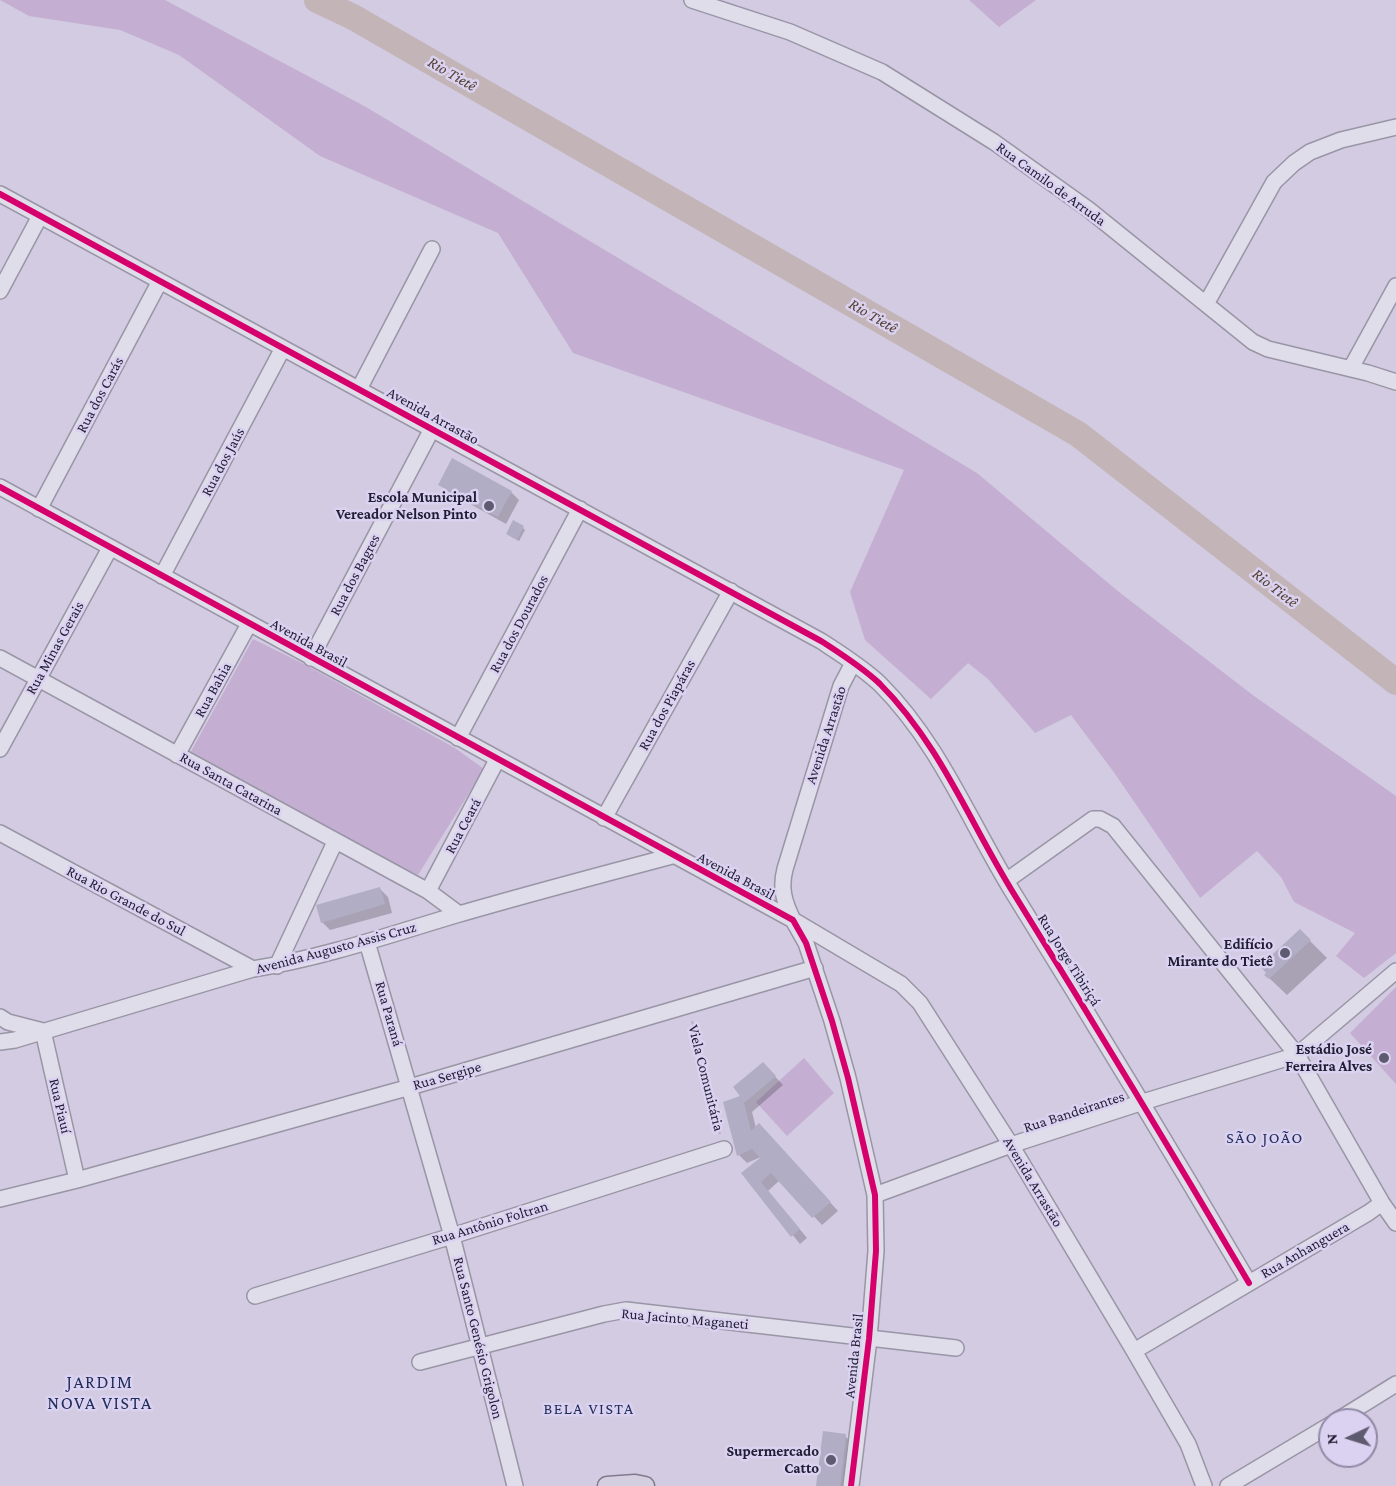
<!DOCTYPE html>
<meta charset="utf-8">
<style>
body{margin:0}
#map{position:relative;width:1396px;height:1486px;overflow:hidden;background:#d2cbe1;font-family:"Crimson Pro",serif}
canvas{display:block}
.north{position:absolute;left:1318px;top:1408px;width:60px;height:60px;box-sizing:border-box;background:#dbd2f2;border:2px solid #908aa6;border-radius:50%;rotate:266deg;font-size:16px;font-weight:700;line-height:24px;text-align:center;color:#201e33}
.north::after{content:'';display:block;margin:auto;width:21px;height:27px;background:#5e5b70;clip-path:polygon(50% 0,100% 100%,50% 72%,0 100%)}
</style>
<div id="map">
<canvas width="1396" height="1486"></canvas>
<div class="north">N</div>
</div>
<script>
const c = document.querySelector('canvas').getContext('2d');
c.lineJoin = 'round';
function fillPath(path, color) { c.fillStyle = color; c.fill(path, 'evenodd'); }
function stroke(path, color, width, dash) { c.strokeStyle = color; c.lineWidth = width; c.lineCap = dash ? 'butt' : 'round'; c.setLineDash(dash || []); c.stroke(path); }
function write(font, color, halo, rows, align = 'center') {
  c.font = font + ' "Crimson Pro",serif'; c.lineWidth = 5; c.setLineDash([]); c.textBaseline = 'middle'; c.strokeStyle = halo; c.fillStyle = color; for (const [text, x, y, turn = 0] of rows) {
    c.save(); c.translate(x, y); c.rotate((+turn || 0) * Math.PI / 180); c.textAlign = isNaN(turn) ? turn : align; if (halo) c.strokeText(text, 0, 0); c.fillText(text, 0, 0); c.restore();
  }
}
fillPath(new Path2D(`
 M0,0h165l201,107 611,366 142,119 135,104 142,100v157l-32,25 -28,-22 19,-23 -61,-31 -13,-25 -24,-26 -57,47 -87,-127 -42,-56 -36,18 -47,-54 -20,-16 -37,36 -66,-59 -15,-48 54,-122 -331,-117 -75,-120 -178,-77 -141,-101 -59,-25 -91,-14z
 M969,0h67l-37,27z
 M253,639l53,26 149,83 29,21 -66,106 -81,-39 -148,-81z
 M1396,987v97l-46,-51z
 M804,1058l30,35 -47,43 -31,-34z`), '#c4afd2');
fillPath(new Path2D(`
 M440,484l71,8 8,8 -13,24 -57,-32z
 M523,528l2,2 -6,11 -9,-5z
 M380,889l8,8 4,16 -62,17 -8,-8z
 M1300,931l27,27 -40,37 -21,-20z
 M763,1064l20,21 -31,27 4,16 11,5 71,78 -16,14 -42,-45 -12,11 39,47 -7,6 -57,-70 20,-18 -16,7 -8,-8 4,-59z
 M845,1436l8,8 -4,42h-31z`), '#0003');
stroke(new Path2D(`
 M317,0l36,17 725,417 318,248`), '#c3b5b7', 26);
fillPath(new Path2D(`
 M452,458l60,33 -14,26 -60,-32z
 M513,520l11,6 -7,14 -11,-6z
 M380,887l5,17 -64,19 -5,-18z
 M1300,929l11,11 -42,39 -5,-4 2,-2 -6,-7z
 M763,1062l13,14 -32,27 7,28 8,-8 72,79 -19,16 -41,-45 -10,9 39,47 -9,8 -50,-64 19,-15 -8,-9 -15,7 -14,-54 17,-6 -7,-9z
 M823,1431l23,3 -6,52h-24z`), '#b0adc4');
const minor = new Path2D(`
 M692,0l98,32 92,40 112,70 94,67 165,133 15,7 100,24 28,9
 M0,194l821,447c20,13 41,26 59,43 60,60 90,139 134,210 80,129 158,258 235,389
 M0,291l40,-75
 M1206,304l68,-122 20,-19 16,-11 31,-12 55,-13
 M1351,368l45,-82
 M359,389l73,-140
 M0,487l793,433 13,23 26,78 16,57 27,117 1,56 -7,88 -18,147
 M39,509l121,-228
 M162,576l121,-228
 M0,658l428,233 31,23
 M311,658l121,-229
 M853,663l-12,23 -56,183c-5,19 -1,33 8,51l108,64 19,19 91,142 123,206 54,93 16,42
 M458,738l122,-229
 M0,749l110,-201
 M177,755l72,-131
 M604,818l127,-227
 M0,833l253,136
 M1006,881l87,-62h7l13,7 184,229 85,148 14,20
 M428,891l69,-131
 M367,942l85,294 63,250
 M277,966l58,-124
 M0,1017l8,5 35,9 34,149
 M0,1042l15,-2 238,-71c69,-11 136,-34 203,-54 72,-21 144,-40 216,-59
 M875,1195l136,-50 132,-43 154,-47 99,-84
 M0,1199l77,-19 333,-93 405,-119
 M255,1296l197,-60 272,-87
 M1134,1351l234,-138 14,-10
 M420,1362l184,-48 22,-4 330,38
 M1338,1420l58,-36
 M1228,1486l102,-61`);
const major = new Path2D(`
 M607,1486l28,-2 10,2`);
stroke(minor, '#9995a6', 18);
stroke(major, '#7f7b8c', 21);
stroke(new Path2D(`
 M692,1021l28,113`), '#b8b4c2', 2, [4.5, 3]);
stroke(minor, '#e0ddea', 15);
stroke(major, '#d4cfe0', 18);
stroke(new Path2D(`
 M0,194l821,447c20,13 41,26 59,43 60,60 90,139 134,210 80,129 158,258 235,389
 M0,487l793,433 13,23 26,78 16,57 27,117 1,56 -7,88 -18,147`), '#d6006c', 6);
for (const [x, y, r, color] of [
 [489,506,6,"#5e5b70"],
 [1285,953,6,"#5e5b70"],
 [1384,1058,6,"#5e5b70"],
 [831,1460,6,"#5e5b70"]
]) { const dot = new Path2D(); dot.arc(x, y, r, 0, 2 * Math.PI); c.fillStyle = color; c.fill(dot); stroke(dot, '#dbd2f2', 2); }
write('15px', '#201e33', '#dbd2f2', [
 ["Rua Camilo de Arruda",1051,184,36],
 ["Rua dos Carás",100,395,-62],
 ["Avenida Arrastão",433,416,29],
 ["Rua dos Jaús",223,462,-62],
 ["Rua dos Bagres",355,575,-62],
 ["Rua dos Dourados",519,624,-62],
 ["Avenida Brasil",309,643,29],
 ["Rua Minas Gerais",55,648,-61],
 ["Rua Bahia",213,690,-61],
 ["Rua dos Piapáras",667,705,-61],
 ["Avenida Arrastão",826,735,-72],
 ["Rua Santa Catarina",231,784,29],
 ["Rua Ceará",463,826,-62],
 ["Avenida Brasil",736,876,28],
 ["Rua Rio Grande do Sul",126,901,28],
 ["Avenida Augusto Assis Cruz",336,948,-15],
 ["Rua Jorge Tibiriçá",1069,960,58],
 ["Rua Paraná",389,1014,74],
 ["Rua Sergipe",447,1076,-16],
 ["Viela Comunitária",706,1078,76],
 ["Rua Piauí",60,1106,77],
 ["Rua Bandeirantes",1074,1112,-18],
 ["Avenida Arrastão",1033,1182,59],
 ["Rua Antônio Foltran",490,1223,-17],
 ["Rua Anhanguera",1305,1250,-30],
 ["Rua Jacinto Maganeti",685,1319,5],
 ["Rua Santo Genésio Grigolon",478,1338,76],
 ["Avenida Brasil",854,1356,-84]
]);
write('bold 15px', '#201e33', '#dbd2f2', [
 ["Escola Municipal",477,497],
 ["Vereador Nelson Pinto",477,514],
 ["Edifício",1273,944],
 ["Mirante do Tietê",1273,961],
 ["Estádio José",1372,1049],
 ["Ferreira Alves",1372,1066],
 ["Supermercado",819,1451],
 ["Catto",819,1468]
], 'right');
write('italic 16px', '#52402f', '#dbd2f2', [
 ["Rio Tietê",452,74,30],
 ["Rio Tietê",873,316,30],
 ["Rio Tietê",1275,588,38]
]);
c.letterSpacing = '1.5px';
write('16px', '#222f5c', '#dbd2f2', [
 ["SÃO JOÃO",1265,1138],
 ["BELA VISTA",589,1409]
]);
c.letterSpacing = '0px';
c.letterSpacing = '1.5px';
write('18px', '#222f5c', '#dbd2f2', [
 ["JARDIM",100,1382],
 ["NOVA VISTA",100,1403]
]);
c.letterSpacing = '0px';
</script>
